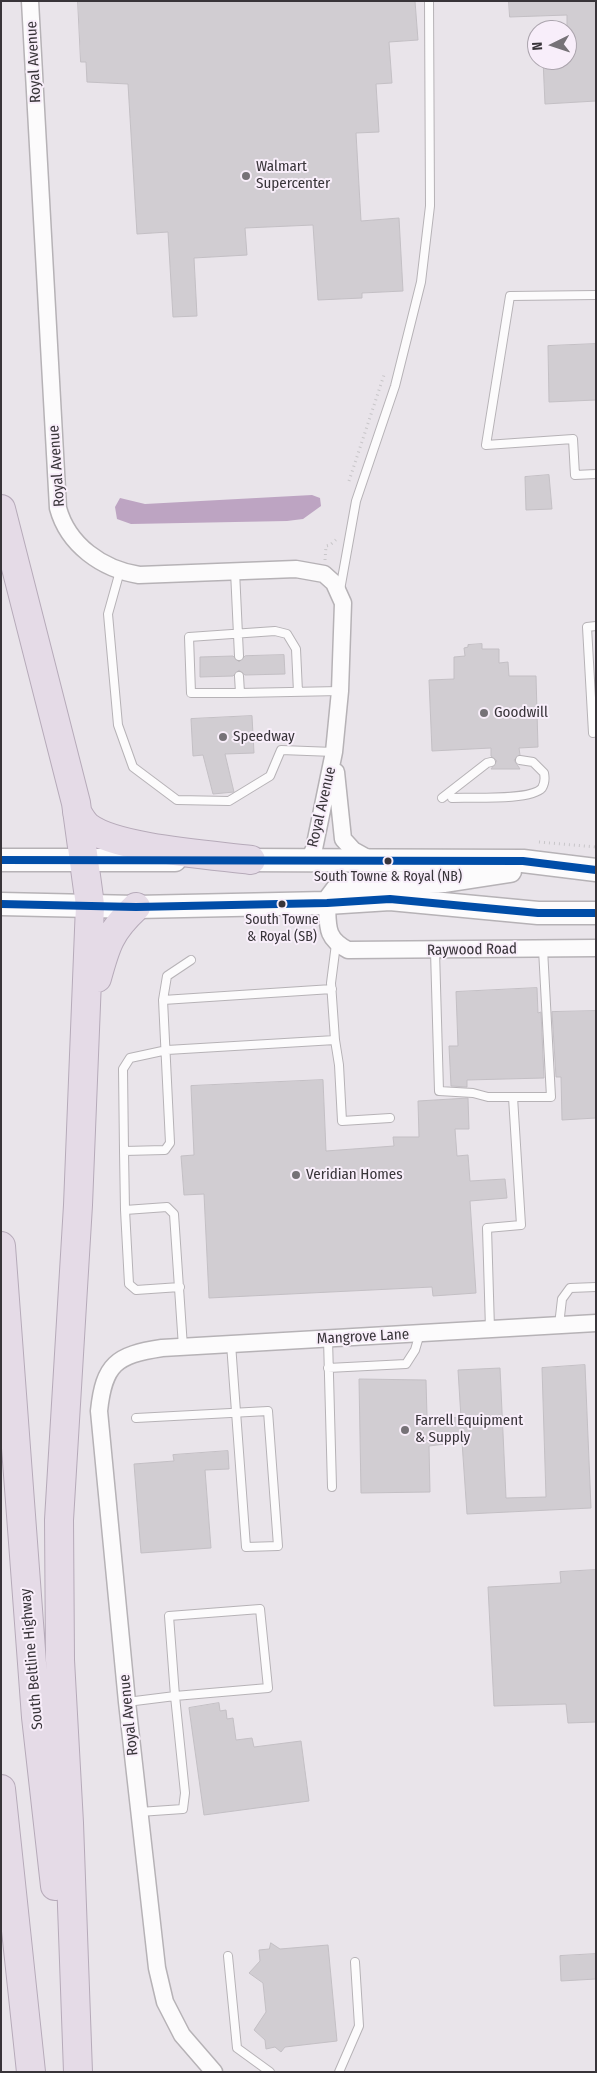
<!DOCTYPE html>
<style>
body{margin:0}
#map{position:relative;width:597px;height:2073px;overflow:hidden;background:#e9e4ea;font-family:"Fira Sans Condensed",sans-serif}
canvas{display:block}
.frame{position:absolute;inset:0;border:2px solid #383439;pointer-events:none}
.north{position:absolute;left:527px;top:20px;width:50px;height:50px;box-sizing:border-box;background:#f8eefa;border:1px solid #aba4ad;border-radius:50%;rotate:266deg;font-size:14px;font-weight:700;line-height:20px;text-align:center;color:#383439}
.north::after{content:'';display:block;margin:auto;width:18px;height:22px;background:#767277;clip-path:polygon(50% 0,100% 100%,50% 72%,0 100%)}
</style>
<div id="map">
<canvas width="597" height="2073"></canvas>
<div class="frame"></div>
<div class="north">N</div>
</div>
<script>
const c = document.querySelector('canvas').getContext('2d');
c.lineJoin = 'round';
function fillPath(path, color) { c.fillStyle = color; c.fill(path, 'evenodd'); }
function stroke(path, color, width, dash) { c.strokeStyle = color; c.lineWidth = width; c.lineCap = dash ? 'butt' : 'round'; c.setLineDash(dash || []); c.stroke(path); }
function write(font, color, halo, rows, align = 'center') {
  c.font = font + ' "Fira Sans Condensed",sans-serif'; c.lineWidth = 4; c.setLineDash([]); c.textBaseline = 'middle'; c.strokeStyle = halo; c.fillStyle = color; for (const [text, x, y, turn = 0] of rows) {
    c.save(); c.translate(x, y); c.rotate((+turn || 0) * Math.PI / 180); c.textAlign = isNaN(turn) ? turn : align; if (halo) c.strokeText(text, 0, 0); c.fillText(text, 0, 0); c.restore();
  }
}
fillPath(new Path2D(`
 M312,495l8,3 1,8 -18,13 -16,2 -156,3 -14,-5 -2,-12 5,-9 25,6z`), '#bda4c2');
const building = new Path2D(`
 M78,1h337l3,39 -29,2 3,41 -16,1 3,48 -23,1 5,88 38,-3 4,73 -41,2v5l-44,2 -5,-75 -68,3 2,27 -53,3 3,58 -24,1 -5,-85 -31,2 -9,-150 -41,-2 -1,-20h-5z
 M509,1h87v100l-51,3 -2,-44h24v-45l-57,2z
 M596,344v56l-47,2 -1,-56z
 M549,475l3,34 -26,1 -1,-33z
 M482,644v5h17v14l9,-1 1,14h27l2,71 -19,1 1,7 -6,5 6,9h-29l6,-8 -6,-5v-8l-59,3 -3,-71 25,-1v-22l11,-1 -1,-8 4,-1v-2z
 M284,655l1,19 -40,1 -6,-5 -6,6 -33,1v-20l33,-1 6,6 6,-6z
 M252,716l2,37 -29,1 9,38 -21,2 -10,-39 -10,1 -2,-37z
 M537,988l1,25 3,-1 3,66 -77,2v7l-16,-1 -2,-40h9l-2,-54z
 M596,1011v107l-34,2 -1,-43h-5l-4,-65z
 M323,1080l3,71 68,-5 -1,-9h26l-1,-36 50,-3 1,31h-14l2,27 11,-1 2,26 35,-2 2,19 -37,3 6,92 -43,3 -1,-9 -223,11 -5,-104 -20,1 -3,-39 13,-1 -3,-69z
 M585,1365l6,143 -124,6 -5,-72 -33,4 1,46 -69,1 -2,-114 67,1 1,36 34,2 -3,-48 42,-2 6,130 40,-1 -4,-129z
 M228,1451l1,18 -24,1 6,78 -70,5 -7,-89 40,-3 -1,-6z
 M596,1570v152l-28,1 -2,-19 -72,2 -6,-119 73,-4 -1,-11z
 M219,1703l1,8 6,-1 1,9 6,-1 3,22 16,-2 2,9 47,-6 8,60 -105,14 -15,-107z
 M271,1943l9,6 48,-4 9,96 -52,6 -4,5 -6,-5 -9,2 -1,-9 -11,-10 12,-18 -3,-29 -14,-10 11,-12 -1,-11 10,-1z
 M596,1954v25l-35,2 -1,-25z`);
fillPath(building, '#d1cdd2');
stroke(building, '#c3bfc4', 1);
const lane = new Path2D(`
 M596,295l-86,1 -24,149 87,-6 2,36 21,-1
 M120,571l-12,43 10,111 15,42 44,33 52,1 41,-25 11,-26 53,2
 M235,571l4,85
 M340,590l16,-89 39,-115 26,-104 9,-76 -1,-205
 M239,676l1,17 100,-2
 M240,693h-49l-2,-56 86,-6 12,3 9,15 2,43
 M593,733l-6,-106 9,-1
 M442,798l45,-35 4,-1
 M452,798c17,-1 79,3 90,-10 3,-5 3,-10 2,-15l-11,-11 -13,-2
 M435,951l4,140 34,2 15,4h63l-8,-148
 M163,1000l169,-11
 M335,1040l4,25 3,56 48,-3
 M124,1151l-1,-82 7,-11 37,-8 168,-10 -4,-57 5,-39
 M125,1210l4,74 7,6 44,-3
 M559,1325l3,-26 8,-11 26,-1
 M490,1329l-3,-101 34,-3 -8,-128
 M328,1339l4,148
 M183,1347l-9,-133 -7,-7 -42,3 -1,-59 41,-1 5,-7 -7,-143 4,-24 24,-16
 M328,1368l78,-4 9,-14 5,-17
 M136,1418l132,-7 10,135 -32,1 -15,-203
 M260,1609l8,79 -93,8 -6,-80z
 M127,1702l48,-6 10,97 -2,16 -44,3
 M228,1956l9,92 33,24
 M339,2072l20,-46 -4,-64`);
const street = new Path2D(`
 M30,1l28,507c10,37 44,61 81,67l157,-6 28,5 10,9 9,20 -3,88 -6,61 -20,97 -6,12
 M336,772l7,67 10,11 18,10
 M327,903c1,23 -2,35 21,47l248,-2
 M214,2072l-32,-37 -17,-33 -8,-34 -30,-266 -28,-291c5,-47 17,-56 63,-63l434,-25`);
const secondary = new Path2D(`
 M1,860h174
 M235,860l288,1 73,9
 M327,903l9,-12 10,-7 99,-3 65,-10
 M1,904l135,3 191,-4 63,-4 148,14h58`);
const highway = new Path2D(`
 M1,509l75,294 14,102 -12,300 -19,315 1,140 9,163 9,249
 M77,812c3,5 6,11 11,15 29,22 124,28 163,33
 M97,978c9,-33 13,-47 39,-71
 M1,1246l35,471 19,169
 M1,1789l30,283`);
stroke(lane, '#b6b2b6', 10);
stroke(street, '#b6b2b6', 19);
stroke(secondary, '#b6b2b6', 25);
stroke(highway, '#b6aab9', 30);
stroke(new Path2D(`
 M349,481l35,-106
 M325,560l1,-14 4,-1 8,-7
 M539,842l57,5`), '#c8c6c9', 3, [1, 4]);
stroke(lane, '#fcfbfc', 8);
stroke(street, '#fcfbfc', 16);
stroke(secondary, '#fcfbfc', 22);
stroke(highway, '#e5dbe7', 28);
stroke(new Path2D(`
 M1,860l522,1 73,9
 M1,904l135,3 191,-4 63,-4 148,14h58`), '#004da8', 8);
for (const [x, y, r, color] of [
 [246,176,5,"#767277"],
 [484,713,5,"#767277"],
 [223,737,5,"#767277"],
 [388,861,4.5,"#383439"],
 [282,904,4.5,"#383439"],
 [296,1175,5,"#767277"],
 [405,1430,5,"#767277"]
]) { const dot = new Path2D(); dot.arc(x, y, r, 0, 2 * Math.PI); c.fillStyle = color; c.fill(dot); stroke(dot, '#f8eefa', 2); }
write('14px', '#383439', '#f8eefa', [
 ["South Towne & Royal (NB)",388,877],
 ["South Towne",282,920],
 ["& Royal (SB)",282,937]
]);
write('15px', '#383439', '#f8eefa', [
 ["Royal Avenue",34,62,-93],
 ["Royal Avenue",57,466,-94],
 ["Royal Avenue",322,807,-77],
 ["Raywood Road",472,950,-1],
 ["Mangrove Lane",363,1337,-3],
 ["South Beltline Highway",32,1659,-95],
 ["Royal Avenue",129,1715,-96]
]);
write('15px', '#383439', '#f8eefa', [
 ["Walmart",256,167],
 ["Supercenter",256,184],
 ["Goodwill",494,713],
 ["Speedway",233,737],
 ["Veridian Homes",306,1175],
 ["Farrell Equipment",415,1421],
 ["& Supply",415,1438]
], 'left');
</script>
